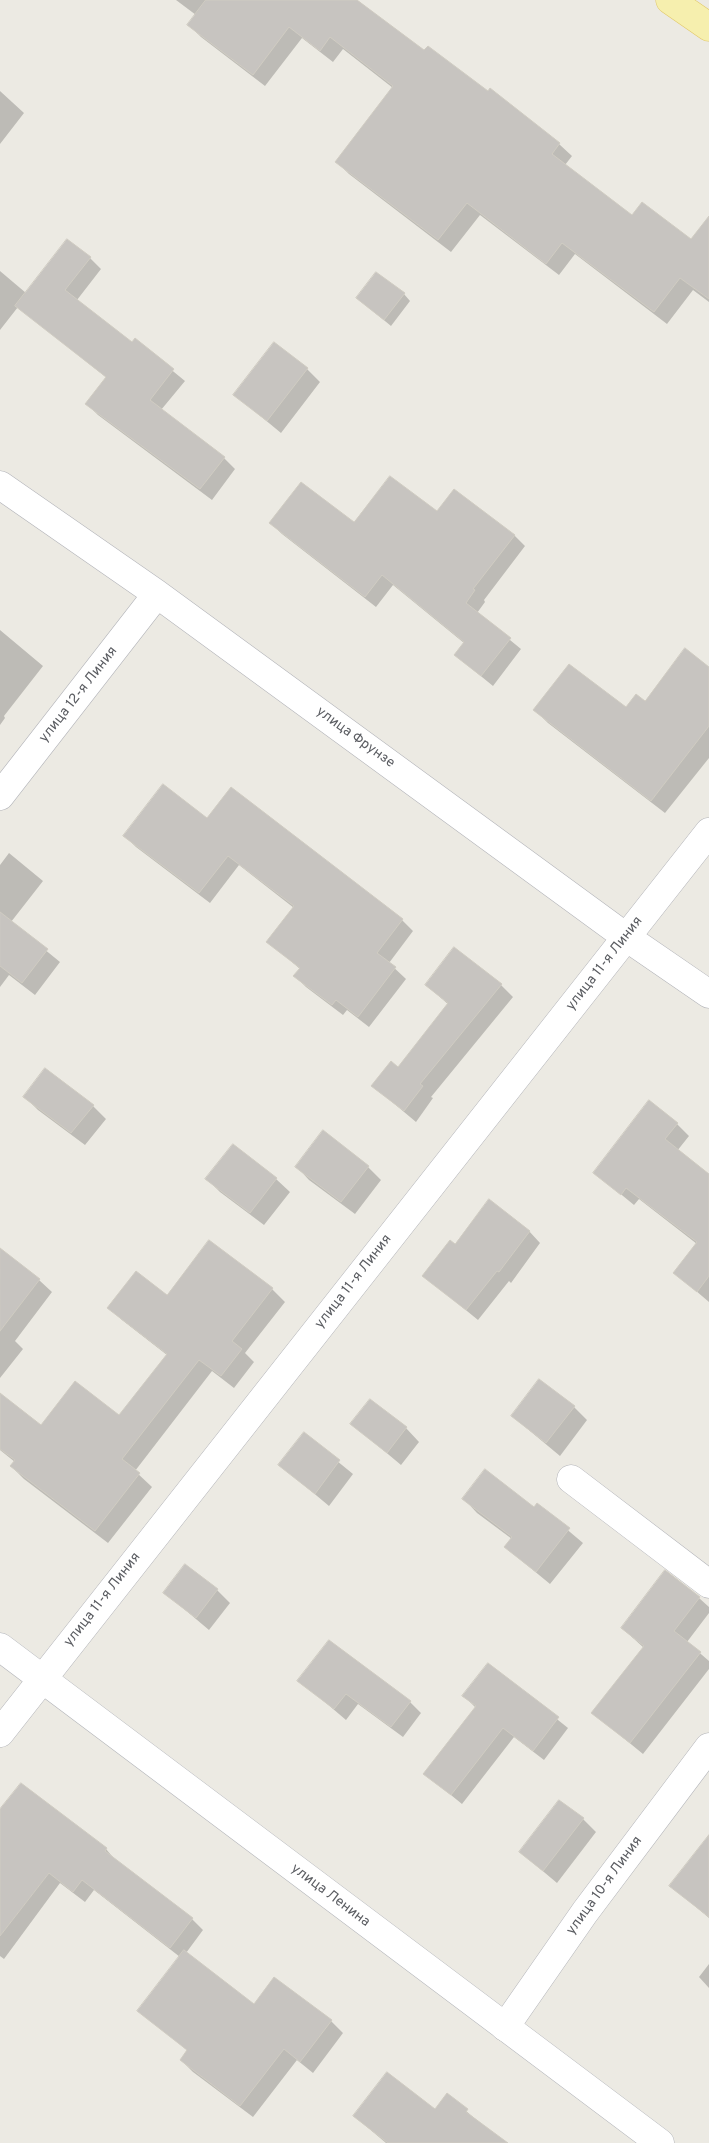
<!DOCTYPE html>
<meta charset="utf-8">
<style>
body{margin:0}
canvas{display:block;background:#eceae3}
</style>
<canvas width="709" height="2143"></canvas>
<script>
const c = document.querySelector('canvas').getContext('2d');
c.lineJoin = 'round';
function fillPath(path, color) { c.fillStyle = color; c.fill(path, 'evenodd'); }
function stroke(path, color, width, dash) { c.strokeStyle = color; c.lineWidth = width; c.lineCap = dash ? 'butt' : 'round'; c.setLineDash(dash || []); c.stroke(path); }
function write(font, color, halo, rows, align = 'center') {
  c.font = font + ' Overpass,sans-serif'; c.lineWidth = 4; c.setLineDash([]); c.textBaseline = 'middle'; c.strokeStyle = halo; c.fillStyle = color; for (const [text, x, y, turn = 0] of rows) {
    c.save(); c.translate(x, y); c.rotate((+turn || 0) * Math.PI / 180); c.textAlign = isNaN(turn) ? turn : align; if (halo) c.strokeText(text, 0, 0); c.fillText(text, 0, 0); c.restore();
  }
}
fillPath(new Path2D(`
 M176,0h181l67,52 64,41 2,-3 69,54 13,12 -7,9 67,52 77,31v54l-16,-12 -26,34 -92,-70 -16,21 -79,-60 -29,37 -102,-78 -12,-12 56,-74 -50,-39 -10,13 -31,-24 -37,48 -64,-49 -12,-12 7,-10z
 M0,91l24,22 -24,31z
 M90,258l11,11 -24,31 55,44 3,-4 50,41 -24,29 63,48 11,11 -23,31 -114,-85 -11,-11 20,-26 -89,-71 -18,23v-59l26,22z
 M404,294l6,7 -19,25 -34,-28z
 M307,369l13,13 -39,51 -46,-38z
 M437,512l77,23 11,11 -41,54 1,2 -8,11 44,36 -28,37 -38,-31 9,-12 -71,-58 -17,22 -94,-73 -11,-11 83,1z
 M0,630l43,36 -39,50 1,2 -5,7z
 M709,668v90l-44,55 -117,-90 -13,-13 91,-1 19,-7z
 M231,788l171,132 11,11 -24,32 17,16 -37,48 -22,-17 -4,5 -37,-28 -11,-11 5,-7 -32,-28 26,-33 -55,-43 -29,38 -74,-56 -11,-11 82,-17z
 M9,853l34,28 -32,41 49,40 -25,33 -26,-20 -9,12v-122z
 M426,985h75l12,12 -82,100 2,1 -17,24 -43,-36 25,-17 51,-64z
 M25,1097l68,9 13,13 -21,26 -47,-35z
 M677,1124l12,12 -12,15 32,25v126l-34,-29 22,-29 -58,-45 -5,6 -39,-32z
 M233,1145l43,34 14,13 -26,33 -44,-33 -13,-13z
 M296,1166l72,1 13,13 -26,34 -46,-34z
 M529,1231l11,12 -29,40 -2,-2 -31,39 -54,-44 31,-30z
 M209,1242l63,47 13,13 -40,51 9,9 -20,26 -22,-17 -77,100 17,16 -44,56 -84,-64 -13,-13 4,-4 -15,-12v-56l42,33 78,-10 47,-62 -45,-35 -13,-12 58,-11z
 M0,1257l39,23 13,12 -37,49 8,8 -23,29z
 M370,1401l36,27 13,14 -18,23 -49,-41z
 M574,1407l13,13 -27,36 -48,-40z
 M304,1434l49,40 -24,32 -49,-41z
 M464,1499l71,10 3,-4 45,38 -33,41 -45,-37 7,-8 -35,-26z
 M217,1590l13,13 -21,27 -44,-37z
 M699,1598l10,9v6l-22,29 22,19v8l-66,85 -50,-41 51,-65 -22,-20z
 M488,1664l80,64 -24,32 -30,-23 -52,67 -37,-30 51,-66 -12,-12z
 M299,1680l111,22 11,11 -18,24 -45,-33 -12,16z
 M0,1812l106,37 10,12 76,58 11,11 -17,23 68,53 77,15 12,12 -30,40 -16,-13 -44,57 -60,-45 -12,-12 7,-9 -49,-41 41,-53 -86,-67 -9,12 -25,-19 -56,76 -4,-3z
 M583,1819l13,13 -39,51 -37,-31z
 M709,1837v81l-38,-32z
 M709,1964v24l-10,-11z
 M447,2095l57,48h-118l-32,-27 81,-5z`), '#0003');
const building = new Path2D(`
 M206,0h151l67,50 4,-4 60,45 2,-3 70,55 -8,11 80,61 10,-13 49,37 18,-23v83l-29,-21 -26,34 -92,-69 -16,21 -79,-61 -29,37 -103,-78 58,-76 -63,-49 -10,14 -31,-24 -36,48 -66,-50z
 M67,239l24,18 -26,33 67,52 3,-4 39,31 -24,31 75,57 -25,32 -115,-85 21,-27 -91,-71z
 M376,272l29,21 -21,27 -28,-22z
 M274,342l34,26 -41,53 -34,-26z
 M390,476l47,35 17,-22 61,46 -42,54 2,1 -9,13 45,35 -30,38 -27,-21 10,-13 -82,-67 -17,22 -96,-74 32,-41 53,40z
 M685,648l24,19v59l-58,75 -118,-91 36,-46 57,43 10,-13 9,7z
 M163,784l44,34 24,-31 172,132 -26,34 19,14 -38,50 -22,-17 -4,5 -39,-29 7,-8 -34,-26 28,-36 -66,-50 -29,37 -76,-57z
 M0,912l48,37 -26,34 -22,-17z
 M454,947l48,37 -82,100 3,2 -19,25 -33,-25 20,-25 7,6 50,-64 -23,-18z
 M45,1068l49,37 -23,28 -48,-36z
 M649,1100l29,23 -13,16 44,35v102l-12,16 -24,-19 24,-31 -71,-54 -5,7 -28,-22z
 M323,1130l46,36 -28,36 -46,-35z
 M233,1144l44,34 -27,35 -45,-34z
 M489,1199l41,32 -31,41 -2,-1 -31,39 -44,-34 28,-36 5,4z
 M209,1240l64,48 -41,53 10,8 -21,27 -22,-16 -77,99 18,14 -45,58 -85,-65 5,-6 -15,-11v-56l41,32 34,-44 44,34 48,-61 -60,-46 29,-37 31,24z
 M0,1248l40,31 -40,52z
 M539,1379l36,27 -29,37 -35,-27z
 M370,1399l37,28 -20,26 -37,-29z
 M304,1432l36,28 -25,34 -37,-29z
 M485,1469l49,38 3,-4 33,25 -34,44 -32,-25 8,-10 -50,-38z
 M185,1564l33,25 -22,29 -33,-25z
 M665,1570l35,27 -26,34 27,21 -71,91 -39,-30 53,-67 -23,-18z
 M329,1640l82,61 -20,26 -45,-33 -12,15 -37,-28z
 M488,1663l71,54 -26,34 -30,-23 -52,67 -28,-21 53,-68 -14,-10z
 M21,1783l86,65 -2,3 88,67 -23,30 -88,-68 -9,12 -24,-19 -49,63v-127z
 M559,1800l25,18 -41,53 -24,-19z
 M709,1835v82l-40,-31z
 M184,1950l70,54 20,-27 58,43 -32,42 -16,-13 -44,57 -60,-46 7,-10 -50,-39z
 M387,2072l48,37 12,-16 21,16 -2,3 42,31h-120l-35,-27z`);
fillPath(building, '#c7c4c0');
stroke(building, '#d0ccc2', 1);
const street = new Path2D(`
 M0,485l157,109 469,343 83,57
 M0,796l157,-202
 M571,1479l138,105
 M0,1733l709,-901
 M505,2027l80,-115 124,-165`);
const secondary = new Path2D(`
 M0,1647l660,496`);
const primary = new Path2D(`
 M670,0l39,27`);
stroke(street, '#b3b4b9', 29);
stroke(secondary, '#b2b4b9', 29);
stroke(primary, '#e1c766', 29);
stroke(street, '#fff', 28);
stroke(secondary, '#fff', 28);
stroke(primary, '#f6efae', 28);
write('14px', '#5b5d62', '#fff', [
 ["улица 12-я Линия",79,695,-52],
 ["улица Фрунзе",355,738,36],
 ["улица 11-я Линия",605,964,-52],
 ["улица 11-я Линия",354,1282,-52],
 ["улица 11-я Линия",103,1600,-52],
 ["улица 10-я Линия",605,1886,-54],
 ["улица Ленина",330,1896,37]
]);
</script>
